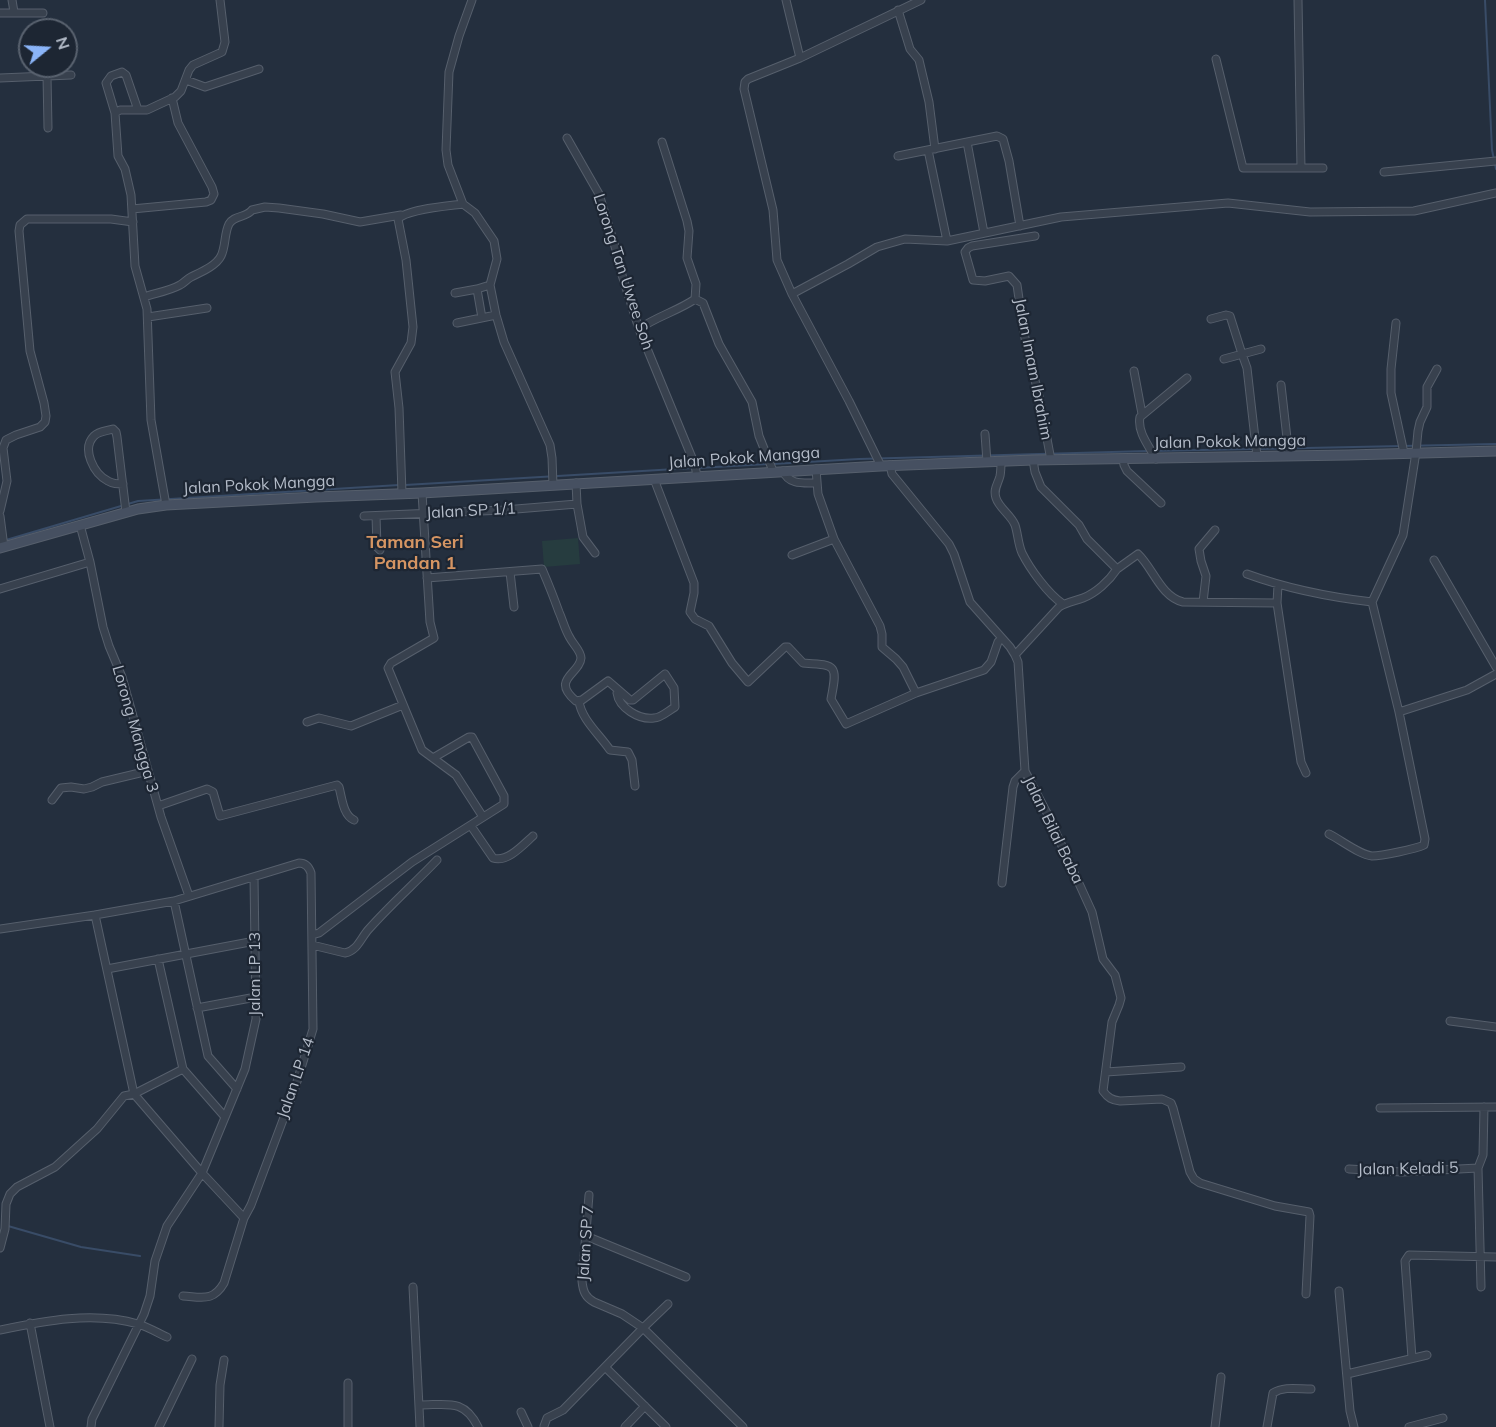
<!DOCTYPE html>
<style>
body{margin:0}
#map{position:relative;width:1496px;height:1427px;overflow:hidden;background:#242f3e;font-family:Mulish,sans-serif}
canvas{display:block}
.north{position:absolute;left:18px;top:18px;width:60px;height:60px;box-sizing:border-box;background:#1d2633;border:2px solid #59626f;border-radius:50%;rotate:72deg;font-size:16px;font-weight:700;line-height:24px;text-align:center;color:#b4bcc9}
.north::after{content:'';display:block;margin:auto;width:21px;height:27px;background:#8ab4f8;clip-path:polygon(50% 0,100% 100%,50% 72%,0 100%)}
</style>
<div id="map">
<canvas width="1496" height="1427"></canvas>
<div class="north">N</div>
</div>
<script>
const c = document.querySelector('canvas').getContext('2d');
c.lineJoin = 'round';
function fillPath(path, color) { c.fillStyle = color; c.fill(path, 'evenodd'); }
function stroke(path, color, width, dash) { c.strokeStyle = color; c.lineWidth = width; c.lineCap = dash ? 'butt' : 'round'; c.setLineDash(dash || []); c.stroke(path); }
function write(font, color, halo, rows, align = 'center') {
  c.font = font + ' Mulish,sans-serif'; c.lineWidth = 4.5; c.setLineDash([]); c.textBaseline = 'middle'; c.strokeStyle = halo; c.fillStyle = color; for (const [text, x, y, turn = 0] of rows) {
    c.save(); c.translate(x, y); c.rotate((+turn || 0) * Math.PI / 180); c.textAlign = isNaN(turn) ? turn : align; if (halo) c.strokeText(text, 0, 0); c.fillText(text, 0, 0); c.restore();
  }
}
fillPath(new Path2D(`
 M578,538l2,26 -36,3 -2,-26z`), '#263c3f');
stroke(new Path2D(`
 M1485,0l7,150 4,19
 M1259,449l237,-5
 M1154,451l99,-2
 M773,464l86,-5 289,-8
 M698,468l70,-4
 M405,485l288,-17
 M6,540l132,-39 261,-16
 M8,1226l73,21 59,9`), '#394c67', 2);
const minor = new Path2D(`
 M12,0l2,12
 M472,0l-13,36 -10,36 -3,78 2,15 15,39 12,9 19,28 3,18 -7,26 6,30 8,27 46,103 2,13 1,27
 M786,0l14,58 -52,21 -3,3 -1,7 29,121 4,50 15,34 57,107 32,65
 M1298,0l3,168
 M898,10l12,39 9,11 10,42 6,47
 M0,13h43
 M800,58l121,-58
 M1216,59l27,109h80
 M47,76l1,52
 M0,78l71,-3
 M186,80l19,7 54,-18
 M115,113l-9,-30 5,-7 11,-4 4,3 12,35
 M567,138l32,56 21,69 2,12 17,54 56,136 2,12
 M967,142l17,91
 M928,150l19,91
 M898,156l99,-20 6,3 6,22 11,65
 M1384,172l112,-11
 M132,209l74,-7 5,-2 3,-6 -2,-7 -34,-64 -6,-25
 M1035,236l-63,10 -4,2 -3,4 8,28 12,1 24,-5 8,9 7,48 6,30 8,28 13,69
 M455,293l22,-4
 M792,294l56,-30 29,-17 28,-8 42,2 114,-24 167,-14 82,9 104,-1 82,-18
 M144,297c12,-4 25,-6 36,-12 4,-2 7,-6 11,-8 10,-5 25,-11 30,-21 5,-10 3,-22 8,-32 5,-9 17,-6 23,-14l13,-3 14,1 44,6 37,8 41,-7
 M695,299l8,4 16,41 33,58 7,34 14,35
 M148,317l59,-9
 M482,318l-5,-29 13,-4
 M1211,319l15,-4 4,1 12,38 5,14 10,88
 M457,323l39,-8
 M1396,323l-5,46v24l13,60
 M639,329c18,-13 39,-18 56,-30l1,-15 -9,-26 2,-27 -2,-10 -25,-79
 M1224,359l37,-10
 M1134,371l8,43
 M1281,385l8,71
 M985,434l2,28
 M1123,459l1,6 3,6 34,32
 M1156,459c-7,-13 -19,-27 -16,-42l47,-39
 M1001,461c0,5 0,10 -1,15 -2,8 -7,13 -4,22 3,10 15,17 19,27 3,9 3,19 7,28 8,16 26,41 41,51
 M890,465l2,9 57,70 5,10 16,48 40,45 5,8 3,7 7,109 22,42 45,99 11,47 12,16 6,23 -2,7 -7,17 -9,69c5,7 9,9 17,10l42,-2 9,4 2,5 17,64 4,7 6,4 75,23 34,6 1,4 -4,78
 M816,469l2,25 16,45 46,87 2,8v13l14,12 7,8 13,26
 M783,471c6,14 20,12 33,12
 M654,479l40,104v10l-4,19 5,7 14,7 23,37 16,19 37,-35h3l15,16c33,2 35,1 28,36l15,25 70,-31 68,-23 7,-8 7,-20 4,-4
 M576,483l1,21 6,33 12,16
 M123,484c-6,0 -10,0 -15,-3 -14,-7 -27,-32 -14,-45 5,-5 13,-5 19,-7l3,3 1,5 9,75
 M402,493l-3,-85 -4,-36 16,-29 2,-16 -7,-67 -8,-41c9,-10 50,-13 65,-15
 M422,493l8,129 4,16 -43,25 -3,5 34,82 34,25 27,42
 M166,505l-15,-85 -4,-111 -12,-43 -4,-71 -6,-26 -7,-13 -3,-43 5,-3h27l28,-13 6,-6 8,-21 4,-5 29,-13 3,-10 -5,-42
 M0,511l7,-30 -4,-33 3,-8 10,-5 24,-8 5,-5 1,-6 -2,-13 -14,-52 -11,-120 1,-6 7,-6h84l22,3
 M0,516l4,31
 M364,516l140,-6 73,-6
 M376,516l1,31 3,3
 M80,525l10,37 13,65 6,19 13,31 39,140 28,79
 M792,555l42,-16
 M1434,560l62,107
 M1117,569l21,-15c15,14 23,43 45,48l94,1
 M510,572l4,35
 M1247,574c41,15 82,23 125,28
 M427,578l115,-9c6,14 12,29 17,43 4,9 6,18 11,26 3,6 11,13 11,20 -1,16 -31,21 -5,43l6,-1 26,-19 22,19h3l32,-26 9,14 1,19c-7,4 -14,11 -21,11 -15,2 -35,-10 -37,-25l2,-2
 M1278,585l-1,18 24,159 5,11
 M0,589l90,-27
 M1203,602l3,-26 -5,-15 -2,-12 16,-19
 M1372,602l31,-67 13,-83 2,-21 2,-9 7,-15v-20l10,-18
 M1015,655l44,-48c7,-5 16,-6 24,-9 13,-5 26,-17 34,-29l-30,-30 -8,-14 -38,-38 -6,-15 -2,-12
 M579,701c2,18 21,34 31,49l18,2 4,8 3,26
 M1399,712l68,-22 29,-16
 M307,722l12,-4 32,8 52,-21
 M52,800l9,-12 10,-1 13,2 8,-2 10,-5 46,-11
 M158,806l49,-17 6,3 7,24 117,-31 2,2c3,11 4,28 15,33
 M471,826l22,32c14,5 30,-13 40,-22
 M1329,834c12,6 31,21 43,22 10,0 43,-7 52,-11l1,-6 -26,-127 -27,-110
 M1002,883l11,-96 2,-6 10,-10
 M174,901l34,155 29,33
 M95,915l39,179 68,79 42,45
 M0,929l95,-14 79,-14 125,-38c6,0 10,4 12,10l2,156 -18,59 -44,117 -7,13 -20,65c-11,19 -22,14 -41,13
 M312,935l7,-2 93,-71 92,-58v-8l-32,-59h-3l-36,21
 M312,945l33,8c12,-2 16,-15 23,-23 21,-24 46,-46 69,-70
 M158,959l25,110 42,48
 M107,969l148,-28
 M197,1008l59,-11
 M1450,1021l46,6
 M1106,1072l75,-5
 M1380,1108l116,-1
 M1349,1169l53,3 76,-4
 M589,1195l-7,86c1,10 3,16 12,21l28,12 21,14 25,-24
 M586,1236l100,41
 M0,1248l5,-19 1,-25 4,-10 7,-7 38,-20 42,-38 27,-33 10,-2 49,-25
 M413,1287l7,140
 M1481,1287l-3,-119 5,-13 1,-48
 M1339,1291l11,120 4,16
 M30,1323l20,104
 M0,1330c44,-9 93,-19 138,-6 10,3 20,9 29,13
 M1412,1358l-7,-97 4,-6 87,2
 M605,1367l61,60
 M1347,1374l80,-19
 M348,1383v44
 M419,1405c28,0 45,-7 59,22
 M521,1412l7,15
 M544,1426l3,-8 16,-8 80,-82 100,99
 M91,1427l1,-8 52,-105 6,-18 5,-35 12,-35 35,-53 43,-104 11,-50 -2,-142
 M159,1427l33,-68
 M219,1427l1,-42 4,-25
 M625,1427l20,-21
 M1215,1427l6,-50
 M1267,1427l6,-34c11,-7 25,-4 38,-4
 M1409,1427l34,-9`);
const secondary = new Path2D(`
 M0,548l138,-39 28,-4 150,-8 106,-4 459,-27 152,-6 315,-5 148,-4`);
stroke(minor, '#565f6c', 9);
stroke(secondary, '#565f6c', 11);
stroke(minor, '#38414e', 7);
stroke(secondary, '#465061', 9);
write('16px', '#b4bcc9', '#1d2633', [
 ["Lorong Tan Uwee Soh",623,272,72],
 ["Jalan Imam Ibrahim",1033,369,79],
 ["Jalan Pokok Mangga",1230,442,-1],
 ["Jalan Pokok Mangga",744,458,-4],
 ["Jalan Pokok Mangga",259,485,-3],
 ["Jalan SP 1/1",471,511,-3],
 ["Lorong Mangga 3",135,729,74],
 ["Jalan Bilal Baba",1053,830,64],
 ["Jalan LP 13",255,974,-90],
 ["Jalan LP 14",296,1078,-71],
 ["Jalan Keladi 5",1408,1169,-1],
 ["Jalan SP 7",586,1243,-86]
]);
write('bold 18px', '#d59563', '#1d2633', [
 ["Taman Seri",415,543],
 ["Pandan 1",415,564]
]);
</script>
